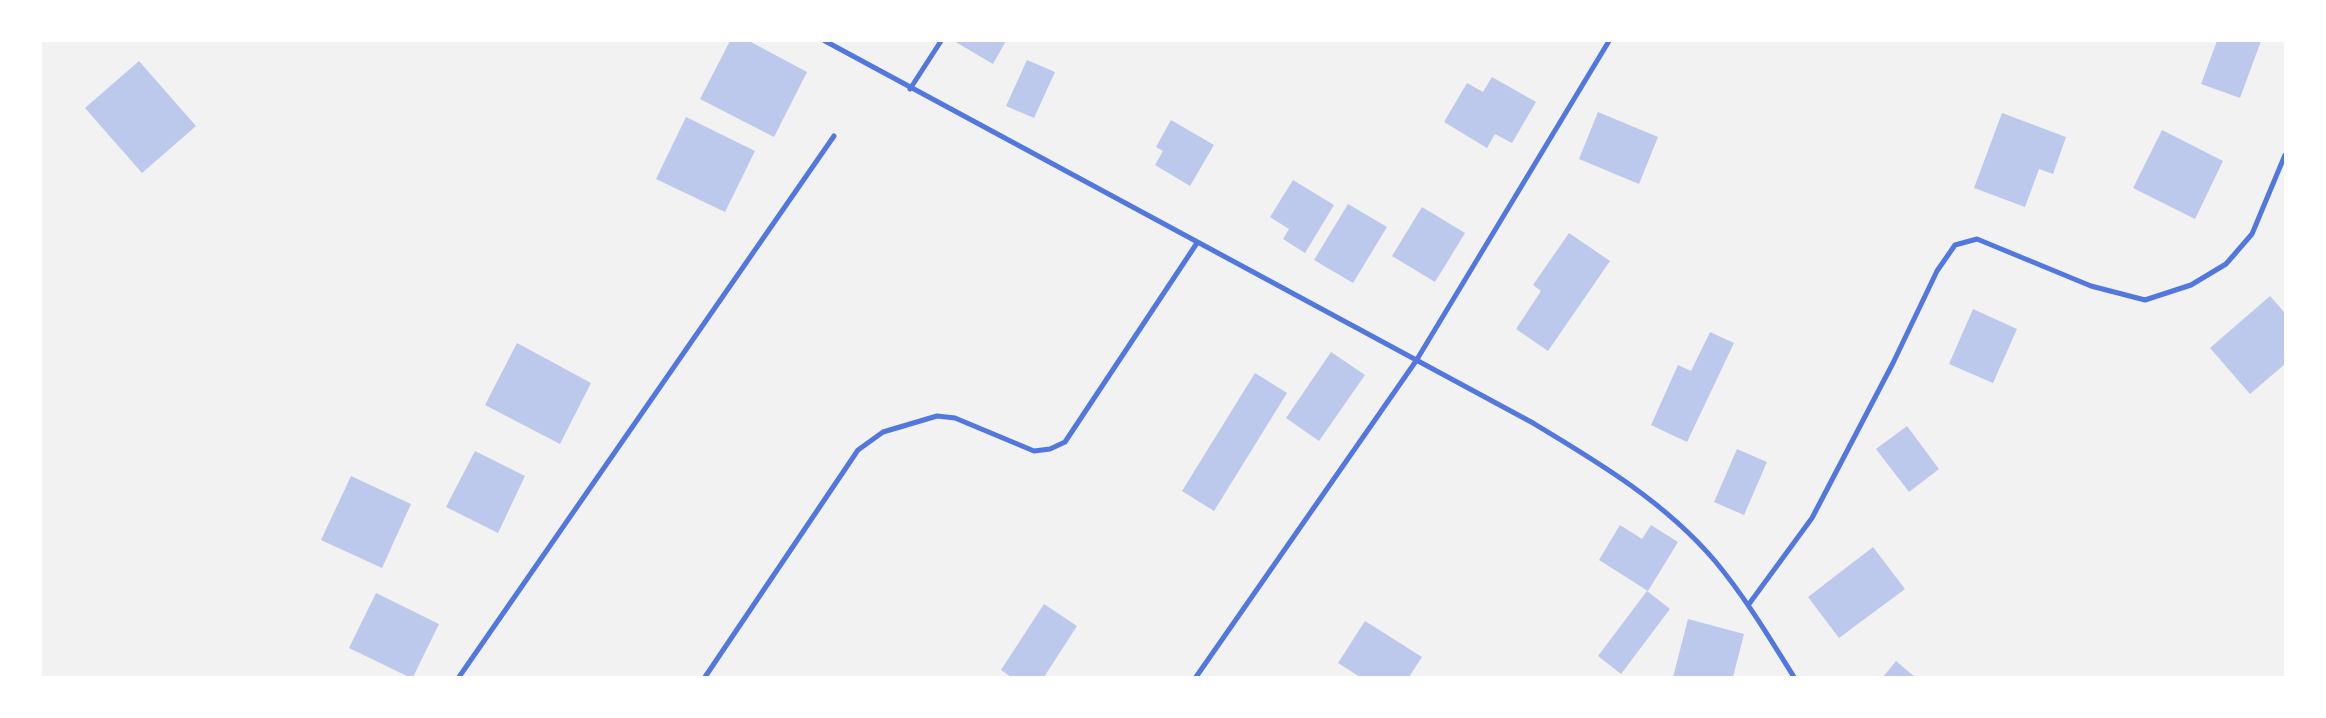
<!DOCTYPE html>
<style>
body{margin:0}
#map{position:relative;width:2326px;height:718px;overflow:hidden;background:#f2f2f2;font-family:Arial,sans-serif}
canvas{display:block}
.frame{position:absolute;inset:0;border:42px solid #fff;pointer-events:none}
</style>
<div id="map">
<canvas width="2326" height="718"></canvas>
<div class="frame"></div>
</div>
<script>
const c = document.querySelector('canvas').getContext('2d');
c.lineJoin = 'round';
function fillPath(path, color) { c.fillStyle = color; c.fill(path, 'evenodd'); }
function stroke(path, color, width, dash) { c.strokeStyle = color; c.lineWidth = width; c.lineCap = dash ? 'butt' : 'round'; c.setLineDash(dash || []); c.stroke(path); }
fillPath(new Path2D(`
 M730,41h19l58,31 -33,65 -74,-38z
 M954,41h52l-13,23z
 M2217,41h44l-21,57 -39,-14z
 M1027,60l28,12 -21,46 -28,-12z
 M139,61l57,65 -54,47 -57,-65z
 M1492,77l44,25 -24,41 -17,-9 -8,14 -43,-26 23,-39 16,9z
 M1598,112l60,25 -19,47 -60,-25z
 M2002,113l64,24 -13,37 -14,-5 -14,38 -51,-19z
 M686,117l69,34 -30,61 -69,-33z
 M1171,120l43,25 -24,41 -35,-21 8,-14 -7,-4z
 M2162,130l61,31 -28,58 -62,-31z
 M1293,180l41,25 -29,48 -22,-14 6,-10 -19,-12z
 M1348,204l39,23 -34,56 -39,-23z
 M1422,207l43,26 -30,49 -43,-26z
 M1569,233l41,28 -62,90 -32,-22 25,-38 -8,-6z
 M2270,296l15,17v51l-35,30 -40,-46z
 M1973,309l44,20 -24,54 -44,-19z
 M1710,332l24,11 -47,99 -36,-17 27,-60 13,6z
 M517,343l74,40 -31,61 -75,-39z
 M1331,352l34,23 -46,66 -33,-23z
 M1255,373l32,20 -73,118 -32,-20z
 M1907,426l32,43 -30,23 -33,-43z
 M1737,449l30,13 -23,53 -30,-13z
 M475,451l50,25 -27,57 -52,-26z
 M351,476l60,28 -29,64 -61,-28z
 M1620,525l22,14 9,-14 27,17 -30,49 -49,-31z
 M1873,547l32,42 -66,49 -31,-41z
 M1647,591l23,18 -49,65 -23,-18z
 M376,593l63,31 -26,53h-4l-60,-29z
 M1044,604l33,22 -33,51h-33l-10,-7z
 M1688,619l56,15 -11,43h-60z
 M1365,621l57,36 -13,20h-49l-22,-14z
 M1896,661l19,16h-32z`), '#bdc9ec');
stroke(new Path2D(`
 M825,41l708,382c65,39 132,79 182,138 30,36 54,76 79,116
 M910,89l31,-48
 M1749,604l63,-86 81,-155 44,-92 18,-26 22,-6 114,47 54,14 46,-15 35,-21 26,-30 33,-79
 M459,677l375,-541
 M705,677l153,-227 25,-18 54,-16 18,2 79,33 16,-2 15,-7 132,-199
 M1196,677l220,-316 193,-320`), '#5277de', 5);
</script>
